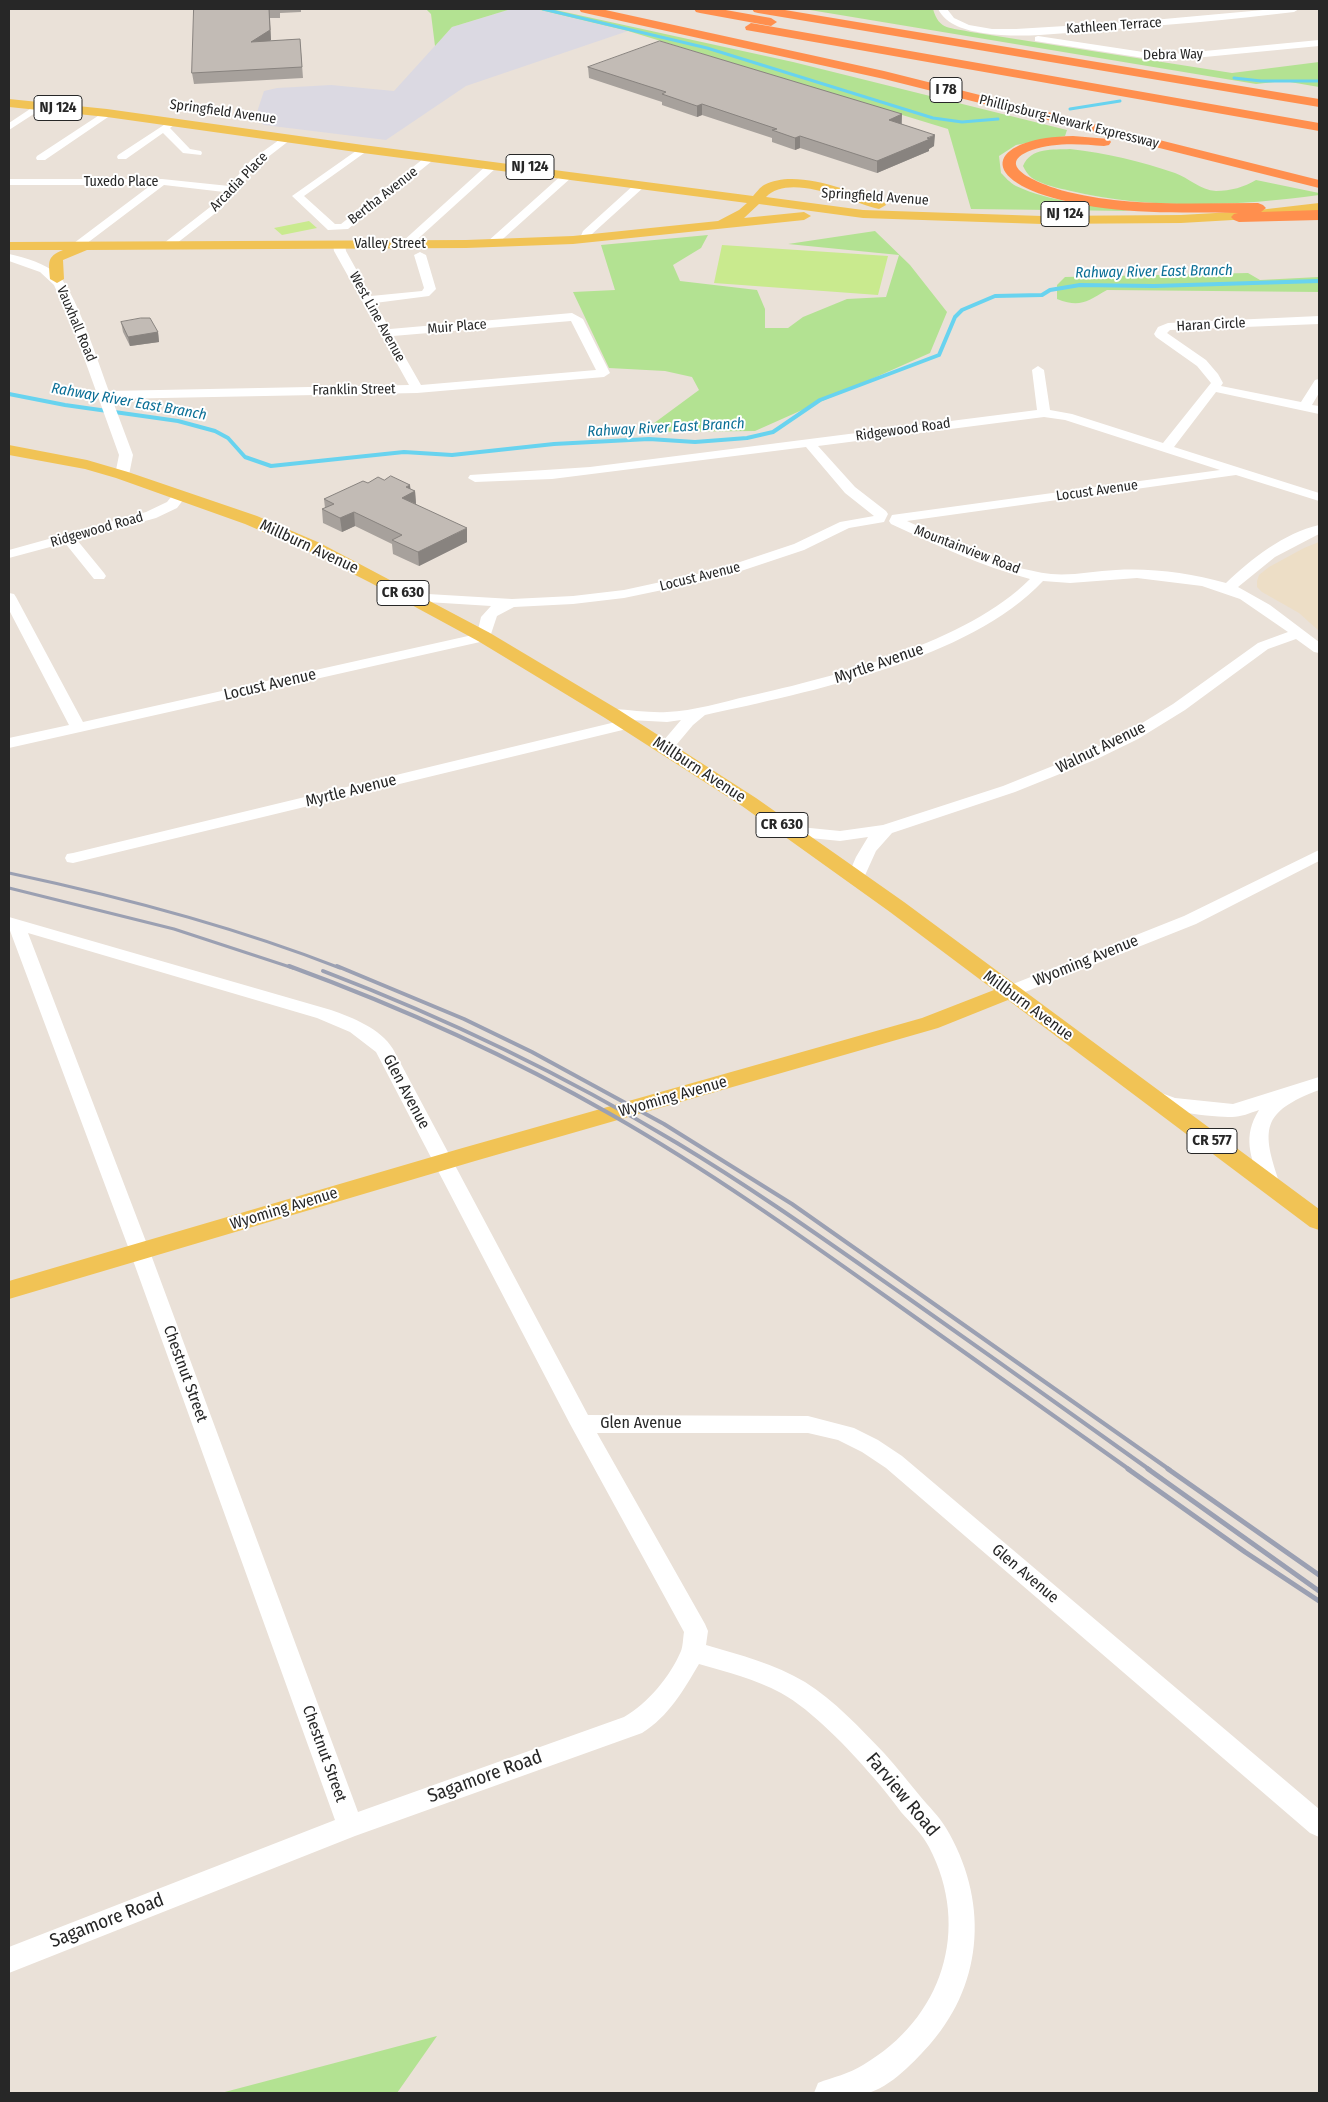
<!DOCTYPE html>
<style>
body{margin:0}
#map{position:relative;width:1328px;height:2102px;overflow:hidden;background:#eae1d8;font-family:"Fira Sans Condensed",sans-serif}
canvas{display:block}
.frame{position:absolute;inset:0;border:10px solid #272727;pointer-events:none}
</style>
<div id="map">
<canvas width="1328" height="2102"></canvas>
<div class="frame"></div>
</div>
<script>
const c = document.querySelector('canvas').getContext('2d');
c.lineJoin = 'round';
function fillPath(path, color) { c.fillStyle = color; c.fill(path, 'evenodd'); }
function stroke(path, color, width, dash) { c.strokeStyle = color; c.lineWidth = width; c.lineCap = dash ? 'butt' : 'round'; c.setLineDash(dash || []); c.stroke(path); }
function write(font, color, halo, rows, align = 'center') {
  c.font = font + ' "Fira Sans Condensed",sans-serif'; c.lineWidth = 4; c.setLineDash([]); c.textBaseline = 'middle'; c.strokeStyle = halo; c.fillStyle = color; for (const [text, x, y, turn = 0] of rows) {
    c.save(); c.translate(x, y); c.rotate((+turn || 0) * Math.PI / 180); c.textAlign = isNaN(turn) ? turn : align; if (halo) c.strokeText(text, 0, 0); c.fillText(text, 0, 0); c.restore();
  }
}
fillPath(new Path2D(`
 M511,9h25l92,22 -162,55 -80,54 -122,-15 -9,-7 9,-27 13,-3 54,-3 63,6 58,-64z`), '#dbd9e2');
fillPath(new Path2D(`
 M1319,542v89l-20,-18 -37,-21 -5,-5v-6l2,-6 10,-8 35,-19z`), '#eddec6');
fillPath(new Path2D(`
 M426,9h85l-59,18 -17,19 -4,-32z
 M536,9h15l242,53 274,68 -2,6 -49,9 -17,11 2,17c4,4 9,10 15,13 34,16 77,19 115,25l-160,-2 -23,-80 -320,-98z
 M804,9h129c6,22 18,18 38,23l261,41 87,-11v25l-35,-6 -28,3z
 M1070,149c36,4 70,12 105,24 14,5 25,17 41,18 15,0 28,-4 40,-11l63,13v2c-79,11 -169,15 -248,-4 -13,-3 -28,-6 -39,-13 -4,-3 -7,-8 -9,-12 8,-19 30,-16 47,-17z
 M875,231l35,34 37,47 -17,41 -175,78 -113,1 57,-42 -7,-13 -27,-6 -56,-3 -36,-76 42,-2 -14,-45 107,-10 -7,13 -28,17 7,16 77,9 8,19v19h23l15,-11 44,-18 39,-2 13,-42 -111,-11z
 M1248,273l12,7 59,-3v15l-212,-2c-21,12 -27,18 -50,9v-14l8,-8z
 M437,2036l-40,57h-176z`), '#b3e292');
fillPath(new Path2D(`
 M309,221l8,7 -35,7 -8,-7z
 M722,245l166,11 -10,39 -164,-12z`), '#c9ea8e');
stroke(new Path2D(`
 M543,9l164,39 226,70 29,4 36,-3
 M1234,78l27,3h58
 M1070,109l50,-8`), '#68d3ef', 3);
stroke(new Path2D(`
 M9,394l56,11 113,16 37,10 13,7 17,19 26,9 133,-14 48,3 102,-11 95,-5 46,3 52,-4 26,-6 47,-32 119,-45 16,-38 7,-7 33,-14 47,-1 8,-5 30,-5 74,1 165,-5`), '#68d3ef', 4);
fillPath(new Path2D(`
 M938,9h9l7,9 15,7 23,4h24l115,-7 143,-13h25l-5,3c-64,8 -129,13 -193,18 -38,3 -80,9 -118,3 -17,-3 -36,-7 -45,-24z
 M1038,36l125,19 156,-15v6l-156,15 -128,-20v-4z
 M39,103l5,3 -1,2 -34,22v-7z
 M107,110l5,3 -1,2 -66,45h-8l-1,-2 1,-2z
 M173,119l5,3 -8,6 20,21 11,2 1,2 -1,2 -18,-2 -20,-20 -37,26h-8l-1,-2 1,-2z
 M286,135l5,3 -1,2 -31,24 -37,44 -50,39 -4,1 -6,-3 2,-2 50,-39 10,-12 -60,-7 -82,62 -4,1 -6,-3 2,-2 77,-58h-142v-6h153l67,7 22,-26z
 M363,146l4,1 1,2 -1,2 -63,45 31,28h6l87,-69h8l1,2 -89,72 -20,1 -36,-34z
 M492,163l5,3 -1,2 -86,78h-8l-2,-2 2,-2 86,-78z
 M568,172l4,1 1,2 -1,2 -77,69h-8l-2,-2 2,-2 77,-69z
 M640,182l5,3 -1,2 -52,47 -2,6h-8l-2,-2 3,-7 53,-48z
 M339,242l6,3 1,6 25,45 51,-5 2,-3 -10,-33 6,-3 6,3 10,34 -7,7 -54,7 15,26 182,-16 11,6 27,54 -6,4 -187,16 -305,6 21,56 -4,20 -7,4 -7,-4 4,-20 -45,-125 -20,-45 -14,-13 -31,-11v-7c17,4 36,9 49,21 18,17 41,90 51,116l300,-6 -75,-134 -1,-6zM571,321l25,49 -175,15 -28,-49z
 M1319,316v8l-149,6 -3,3 39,27 12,14 5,9 -2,3 80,16 14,-22 4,-1v14l-7,12 7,1v8l-103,-22 -42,55 145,46v8l-83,-26 -329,46c46,21 94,47 144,53 21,2 43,-3 65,-4 37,-2 74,3 110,13 25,-24 58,-50 93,-58v9l-44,23 -37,30 32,18 49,37v11l-5,-1 -18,-13 -28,10 -83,61 -47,29 -41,20 -82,33 -123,41 -16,18 -14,31 -6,1 -6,-1 -3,-4 9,-21 12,-20 -28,4 -50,-5 -6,-1 -2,-4 2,-4 6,-1 50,5 43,-6 120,-39 82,-33 41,-20 47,-29 85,-61 30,-11 -48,-33 -38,-13 -65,-8 -67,5 -27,-2c-74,79 -234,111 -338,134l-12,10 -21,25h-12l-2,-3 23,-27 -14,2 -37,-2 7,4 -2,3 -562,136 -6,-1 -2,-4 2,-4 6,-1 555,-134 -20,-2 -2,-3 2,-3 6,-2c17,1 36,4 53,3 27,-1 55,-10 82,-16 85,-19 219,-54 281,-117 -49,-13 -94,-34 -139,-55l-2,-3 3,-6 328,-45 -155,-50 -21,-3 -226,29 37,41 31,24 2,3 -4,8 -35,6 -45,22 -84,28 -96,20 -51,6 -59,3 -17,9 -8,24 -480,108v-10l60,-13 -60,-115v-17l5,1 2,3 67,125 394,-88 4,-17 10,-11 -80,-5 -5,-1 -2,-3 2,-3 5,-1 101,6 61,-3 51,-6 92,-20 78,-26 46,-22 34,-6 -29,-23 -39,-46 -254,32 -77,3 -7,-4 2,-3 120,-8 447,-57 -5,-40 6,-4 6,4 6,40 22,4 91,29 48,-60 -14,-17 -41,-29 -2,-3 4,-7 10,-4z
 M180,491l7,4 -10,13 -21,10 -79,22 27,33 2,3 -2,3h-10l-29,-36 -56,15v-8l137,-38 21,-10 8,-10z
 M1319,850v11l-123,63 -181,72 -6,2 -6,-2 -3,-4 3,-4 181,-72z
 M9,917l322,93c22,8 49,18 62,39l195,366 220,1 46,12 24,12 24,16 417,353v28l-9,-4 -424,-365 -24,-16 -24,-12 -30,-7h-211l108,191 3,7 -2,14c34,10 69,19 99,37 29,18 55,46 79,71 13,14 24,29 36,43 9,11 19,20 26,32 42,70 39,153 -15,215 -14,16 -42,46 -64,50 -15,3 -39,1 -53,0l4,-10c15,-6 31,-9 45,-18 79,-46 109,-136 66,-218 -7,-13 -18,-24 -28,-35 -9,-12 -18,-24 -28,-35 -24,-28 -61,-67 -92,-84 -26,-14 -54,-21 -82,-29 -16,27 -30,52 -57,69l-287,103 -346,137v-26l326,-127 -205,-568 -121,-324zM28,933l289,85 33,14 26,20 194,372 114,208c-1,6 -1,14 -3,19 -11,26 -33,52 -57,66l-266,95 -208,-560z
 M1319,1077v13c-58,22 -58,39 -39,94l-3,5 -7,2 -7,-2 -3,-5c-9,-28 -18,-47 -1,-74 -9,3 -18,7 -27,7 -18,0 -76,-5 -86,-20l3,-5 7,-1 19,7 58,6z`), '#fff');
fillPath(new Path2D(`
 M9,99l98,10 256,36 390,51c3,-3 7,-9 11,-11 33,-17 86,7 120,17l2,3 -7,4c-29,-7 -89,-37 -113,-12l97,13 179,6 139,-1 69,-4 69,-8v8l-69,8 -69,4 -139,1 -179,-6 -104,-14 -15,14 60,-6 7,4 -7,4 -231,24 -107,4 -379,2 -24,10 1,19 -7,4 -7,-4c-1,-17 -4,-22 13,-29h-54v-8l457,-2 107,-4 145,-15 21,-11 8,-7 -384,-50 -256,-36 -98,-10z
 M9,445l78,15 41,12 129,44 63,27 170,90 129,77 137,88 148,104 415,307v21l-9,-3 -302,-227 -70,28 -463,133 -466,138v-18l450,-132 463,-131 72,-28 -104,-78 -148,-106 -137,-88 -127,-77 -107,-58 -63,-32 -63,-27 -129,-46 -31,-9 -76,-14z`), '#f1c355');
fillPath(new Path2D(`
 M579,9h22l283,62 435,109v8l-435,-109 -299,-66 -4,-1z
 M694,9h26l51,9 6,4 -6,4 -71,-13 -4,-1z
 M752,9h27l540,90v8l-561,-94 -4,-1z
 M751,23l568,100v8l-573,-101 -1,-3z
 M1073,136l36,3 2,3 -2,3 -5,1c-23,-2 -49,-4 -72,4 -46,17 20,38 36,42 62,15 127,11 190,11l5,2 3,3 -5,4 58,-2v10l-80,2 -5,-2 -3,-3 3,-3 4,-1c-59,-1 -119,2 -177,-13 -90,-23 -68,-63 12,-64z`), '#ff8f4e');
stroke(new Path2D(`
 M9,873c113,24 224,53 331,95
 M9,888l165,41 119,39`), '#9ba0b2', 3);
stroke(new Path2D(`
 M289,966c112,41 220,90 323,149 96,55 186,119 276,183 81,57 161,115 242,172
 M337,966l127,53 68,33 132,72 128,80 378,266
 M323,971c123,47 241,104 354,172 80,48 155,102 231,155 81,57 161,114 242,172`), '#9ba0b2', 4);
stroke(new Path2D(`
 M1128,1469l117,83 74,49
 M1148,1469l171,122
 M1168,1469l151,106`), '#9ba0b2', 5);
fillPath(new Path2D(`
 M194,9h107v3l-21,1v5h-10l1,22 -1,1 30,-2 3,39 -109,6 -2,-11z
 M588,67l314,47v10l32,22 -5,3v2l-52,22 -77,-25 -5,2 -23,-8v-4l-70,-23 -5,2 -35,-12v-3l-73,-24z
 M121,322l37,10 1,10 -29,4 -7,-14z
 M384,480l31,11 1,13 51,38 -48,24 -26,-12 -1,-10 -37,-18 -13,6 -19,-9 -1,-14 3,-1 -1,-9 44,-16z`), '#a7a19c');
fillPath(new Path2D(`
 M269,9l2,31 -19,13 -1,-11z
 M702,104v11l-5,2v-11z
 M902,114l-1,12 -12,-6z
 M935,135l-1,11 -5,3v2l-52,22v-12z
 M800,136v12l-5,2v-12z
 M158,332l1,10 -29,4 -2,-9z
 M410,485l1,8 4,-2 1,13 -14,-6 4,-11z
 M354,512l1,14 -13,6 -2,-14z
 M467,528v14l-48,24 -1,-14z`), '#88837f');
const building = new Path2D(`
 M194,9h75l1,21 -19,12 49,-3 2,28 -110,6z
 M660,41l242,73 -13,6 46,15 -8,3 3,1 -53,22 -77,-25 -5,2 -23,-8 5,-1 -75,-25 -5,2 -35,-12 4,-2 -78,-25z
 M141,318h9l8,14 -30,5 -7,-15z
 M391,476l19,9 -4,2 9,4 -13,7 65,30 -49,24 -26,-12 10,-5 -48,-23 -14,6 -18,-9 12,-5 -10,-5 39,-18 5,2 10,-6 6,3z`);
fillPath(building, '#c2bbb5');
stroke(building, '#88837f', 1);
write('14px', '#272727', '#fff', [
 ["Kathleen Terrace",1114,26,-4],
 ["Debra Way",1173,55,-1],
 ["Springfield Avenue",223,112,8],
 ["Phillipsburg-Newark Expressway",1069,122,14],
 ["Tuxedo Place",121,182],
 ["Arcadia Place",239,182,-46],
 ["Bertha Avenue",383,196,-38],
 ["Springfield Avenue",875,197,4],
 ["Valley Street",390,244],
 ["West Line Avenue",377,317,61],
 ["Vauxhall Road",76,324,67],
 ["Haran Circle",1211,325,-3],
 ["Muir Place",457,327,-5],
 ["Franklin Street",354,390,-1],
 ["Ridgewood Road",903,430,-8],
 ["Locust Avenue",1097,491,-8],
 ["Ridgewood Road",97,530,-16],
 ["Mountainview Road",967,550,21],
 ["Locust Avenue",700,577,-14]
]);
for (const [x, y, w] of [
 [946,90,32],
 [58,108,48],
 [530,167,48],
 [1065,214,48],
 [403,593,52],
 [782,825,52],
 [1212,1141,50]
]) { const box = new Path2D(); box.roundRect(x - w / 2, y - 12.5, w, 25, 4); c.fillStyle = '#fff'; c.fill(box); stroke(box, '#272727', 1); }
write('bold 15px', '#272727', null, [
 ["I 78",946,90],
 ["NJ 124",58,108],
 ["NJ 124",530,167],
 ["NJ 124",1065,214],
 ["CR 630",403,593],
 ["CR 630",782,825],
 ["CR 577",1212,1141]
]);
write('italic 15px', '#0b6f96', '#fff', [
 ["Rahway River East Branch",1154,272,-1],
 ["Rahway River East Branch",129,402,10],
 ["Rahway River East Branch",666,428,-3]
]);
write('16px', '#272727', '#fff', [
 ["Millburn Avenue",309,547,25],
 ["Myrtle Avenue",879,664,-19],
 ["Locust Avenue",270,685,-13],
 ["Walnut Avenue",1101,748,-26],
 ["Millburn Avenue",699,770,33],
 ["Myrtle Avenue",351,791,-14],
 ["Wyoming Avenue",1086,961,-22],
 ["Millburn Avenue",1028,1006,36],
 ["Glen Avenue",406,1092,62],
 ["Wyoming Avenue",673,1097,-16],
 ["Wyoming Avenue",284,1209,-17],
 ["Chestnut Street",185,1374,70],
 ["Glen Avenue",641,1424],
 ["Glen Avenue",1025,1574,40],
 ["Chestnut Street",324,1754,70]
]);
write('19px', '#272727', '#fff', [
 ["Sagamore Road",485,1777,-20],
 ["Farview Road",902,1795,50],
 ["Sagamore Road",107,1921,-21]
]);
</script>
